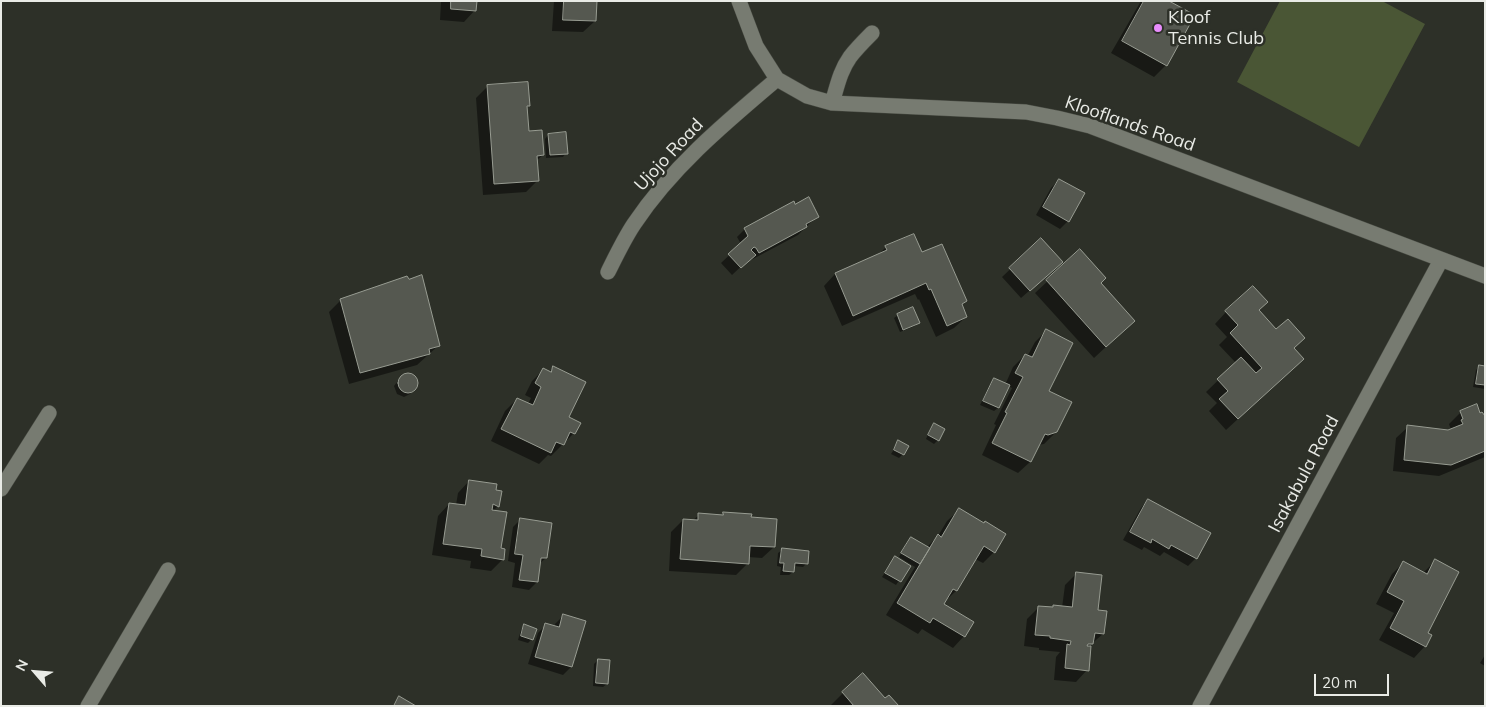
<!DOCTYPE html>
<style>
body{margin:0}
#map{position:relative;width:1486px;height:707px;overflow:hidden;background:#2d3028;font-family:Mulish,sans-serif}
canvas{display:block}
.frame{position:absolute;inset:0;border:2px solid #e9ebe6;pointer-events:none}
.north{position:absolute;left:10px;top:647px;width:50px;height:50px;-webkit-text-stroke:4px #2d3028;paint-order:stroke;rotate:297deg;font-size:14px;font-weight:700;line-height:20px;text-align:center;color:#e9ebe6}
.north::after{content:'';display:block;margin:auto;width:18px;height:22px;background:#e9ebe6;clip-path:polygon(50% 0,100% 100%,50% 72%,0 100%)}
.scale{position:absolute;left:1314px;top:674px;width:75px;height:22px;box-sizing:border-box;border:2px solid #e9ebe6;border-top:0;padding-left:6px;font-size:15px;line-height:18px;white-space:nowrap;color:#e9ebe6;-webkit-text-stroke:4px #2d3028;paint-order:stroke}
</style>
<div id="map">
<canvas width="1486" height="707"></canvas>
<div class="frame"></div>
<div class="north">N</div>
<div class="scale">20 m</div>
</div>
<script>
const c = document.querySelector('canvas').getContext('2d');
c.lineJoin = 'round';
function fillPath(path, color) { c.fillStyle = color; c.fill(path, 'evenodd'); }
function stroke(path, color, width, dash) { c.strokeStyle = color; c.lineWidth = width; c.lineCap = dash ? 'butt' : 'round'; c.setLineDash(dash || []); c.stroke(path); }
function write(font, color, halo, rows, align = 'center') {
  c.font = font + ' Mulish,sans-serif'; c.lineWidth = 5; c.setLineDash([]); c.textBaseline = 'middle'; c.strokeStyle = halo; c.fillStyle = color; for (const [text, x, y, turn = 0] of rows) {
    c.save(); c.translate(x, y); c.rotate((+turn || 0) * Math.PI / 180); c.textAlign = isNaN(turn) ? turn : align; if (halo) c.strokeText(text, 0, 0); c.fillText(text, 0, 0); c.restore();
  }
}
fillPath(new Path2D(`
 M1280,1h102l43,23 -66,123 -122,-65z`), '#4a5635');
fillPath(new Path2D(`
 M476,1l-1,9 -11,12 -24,-2 1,-18h-3z
 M554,1h42l-1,20 -12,11 -31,-1z
 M1141,1h25v64l-12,12 -43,-24z
 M487,87l42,18 -3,4 1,23 16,23 -7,6 2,19 -12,12 -43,3 -7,-97z
 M548,135l18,18 -3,4 -17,1 -1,-19z
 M1059,180l9,41 -8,8 -24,-14 15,-27z
 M817,216l-19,19 -47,25 -1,-2 -18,17 -11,-12 20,-19 -4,-7 8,-8z
 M1041,240l12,30 -32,28 -19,-21z
 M886,247l35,7 44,47 -4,4 5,12 -12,11 -18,9 -17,-38 -1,1 -3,-6 -73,32 -18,-40 11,-12 43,-19z
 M1080,251l20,32 22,49 -28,26 -59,-65z
 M341,300l97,46 -21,19 -68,19 -20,-72z
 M1257,311l36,38 -2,21 -65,60 -17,-19 8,-8 -11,-11 30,-29 -17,-18 8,-8 -12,-13 11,-12z
 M898,315l20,8 -3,3 -15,6 -6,-14z
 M1046,331l2,60 8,41 -12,12 -6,1 -8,17 -12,11 -36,-18 14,-30 -2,-1 18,-36 -4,-2 -10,22 -4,3 -14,-6 11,-22 3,-3 11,5 8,-18 12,-12 2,2 8,-15z
 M1480,366l5,1v22l-12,-2 3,-17z
 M553,368l15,50 6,15 -23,23 -3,-1 -9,9 -48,-23 14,-30 12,-12 11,5 3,-6 -6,-3 7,-14 11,-11 6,2z
 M407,374l6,2 3,4v7l-6,7 -6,3 -7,-3 -3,-8 7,-9z
 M1461,412l18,3 6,2v40l-46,19 -46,-5 3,-33 12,-11 40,4 3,-1 -2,-6z
 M935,425l3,15 -4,4 -8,-5 5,-11z
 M899,442l4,12 -4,4 -8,-4z
 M469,481l26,10 3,15 -5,5 10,48 -12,12 -21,-3 1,-7 -39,-6 6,-39 11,-12 7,1 2,-12z
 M1148,500l48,58 -8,8 -24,-14 -4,4 -16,-9 -2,3 -19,-10 18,-32z
 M959,510l35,42 -11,11 -8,-4 -19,32 -14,13 22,32 -11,12 -31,-19 -4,5 -32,-19 29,-48 -16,-10 8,-15 4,-3 15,9 12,-12 9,-15z
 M724,514l26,4 24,29 -12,11 -14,-1v6l-12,12 -67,-4 2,-39 12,-12 9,1 7,-6 22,1z
 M521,519l25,39 -7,6 -2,18 -8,8 -17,-3 3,-24 -7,-2 5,-34z
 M782,550l25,13 -4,4 -9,-1 -1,6 -4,3h-9l1,-8 -4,-1 1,-13z
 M895,558l14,8 -13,19 -14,-8z
 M1435,561l-10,85 -11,12 -35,-18 15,-27 -18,-9 16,-30 11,-11 20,10z
 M1077,573l26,61 -13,11 -3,25 -11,12 -22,-2 2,-23 4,-5 -21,-2v-2l-15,-2 3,-27 12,-12 23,1 3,-23z
 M563,616l21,6 -13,45 -8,8 -35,-11 10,-31 8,-8 8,2 1,-3z
 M525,626l7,13 -4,4 -10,-3 3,-10z
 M1485,655v11l-5,-3z
 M598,660l9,24 -4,3 -10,-1 1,-22z
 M863,675l22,25 12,6h-65l-1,-1 12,-12z`), '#0007');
const building = new Path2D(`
 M451,1h26l-1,10 -25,-2z
 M564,1h33l-1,20 -33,-1z
 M1144,1h25l26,14 -28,51 -45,-25z
 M528,82l2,24h-3l2,25 13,-1 2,25 -7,1 2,25 -45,3 -7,-99z
 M566,132l2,22 -18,1 -2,-21z
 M1059,179l26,14 -16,29 -26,-15z
 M809,197l10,20 -13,7 1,3 -48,26 -3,-5 -2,-1 -3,3 5,5 -15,13 -13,-14 20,-18 -4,-8 50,-27 1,3z
 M914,234l8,18 20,-8 25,57 -5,3 5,13 -20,9 -16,-37 -2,1 -3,-7 -73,33 -18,-43 52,-23 -2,-4z
 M1041,238l22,24 -33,29 -21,-23z
 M1080,249l26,29 -5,5 34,38 -29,26 -60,-67z
 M422,275l18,71 -11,3 1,5 -70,19 -20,-74 67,-23 2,3z
 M1253,286l15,16 -9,8 17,19 12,-10 17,19 -11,10 10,11 -66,60 -19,-20 9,-8 -11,-12 24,-22 15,16 6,-5 -32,-35 8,-8 -13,-14z
 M913,307l7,16 -17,7 -6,-16z
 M1046,329l27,14 -24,48 23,11 -15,30 -9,3 -3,-1 -14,28 -39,-19 15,-30 -2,-1 18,-35 -8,-4 10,-19 7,3z
 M1479,365l6,1v19l-9,-1z
 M553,366l33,16 -17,35 12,6 -6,11 -5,-2 -6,13 -8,-3 -5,11 -50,-24 16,-31 16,7 8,-18 -6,-4 8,-15 8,4z
 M398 383a10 10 0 1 1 20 0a10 10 0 1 1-20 0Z
 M994,378l16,7 -11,23 -16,-7z
 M1477,404l3,9 2,-1 3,4v35l-34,14 -47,-5 3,-35 41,5 15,-6 -2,-4 2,-1 -3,-8z
 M934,423l11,6 -6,12 -11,-6z
 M898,440l11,6 -5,9 -10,-5z
 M469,480l28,4 -1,6 6,1 -3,16 -6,-3 -1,6 15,2 -6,36 4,1 -1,11 -23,-4 1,-7 -39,-5 6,-41 16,2z
 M1148,499l63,34 -14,26 -26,-14 -2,4 -17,-10 -1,4 -21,-11z
 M959,508l25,15 1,-2 21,13 -11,19 -11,-7 -27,45 -4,-2 -9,15 30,18 -9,15 -32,-19 -3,5 -33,-20 41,-69 3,3z
 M723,512l29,2 -1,3 26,2 -2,28 -25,-1 -1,18 -69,-5 3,-40 15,1v-7l25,2z
 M520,518l32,5 -5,35h-6l-3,24 -19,-2 4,-25 -8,-1z
 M911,537l19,11 -10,16 -19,-11z
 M782,548l27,3 -1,13 -13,-1 -1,9 -11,-1 1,-8h-4z
 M895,556l16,10 -10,16 -16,-9z
 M1435,559l24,13 -31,61 4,2 -6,12 -36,-19 14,-27 -17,-9 16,-31 24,13z
 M1076,572l26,3 -4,35 9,1 -3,23 -9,-1 -2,11h-5l-1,2h4l-2,25 -24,-3 2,-24 3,1 1,-4 -21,-3v-2l-15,-1 3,-29 15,1v-2l19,2z
 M563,614l23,7 -14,46 -37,-10 10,-34 14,4z
 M524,624l13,5 -4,11 -12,-4z
 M598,659l12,1 -2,24 -12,-1z
 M863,673l22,25 4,-3 10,11h-45l-12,-14z
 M399,696l17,10h-22z`);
fillPath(building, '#555850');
stroke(building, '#989c92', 1);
const minor = new Path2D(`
 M739,1l17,45 21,33 30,17 25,7 194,9 31,6 33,8 395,150
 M832,103c5,-16 8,-32 18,-46 6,-8 14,-16 22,-24
 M608,272c8,-16 16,-33 26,-48 38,-57 91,-101 143,-145
 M1,489l48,-76
 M88,706l80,-136
 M1200,706l241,-446`);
stroke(minor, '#484b43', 16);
stroke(minor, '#777b71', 15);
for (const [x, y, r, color] of [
 [1158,28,5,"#e98dfd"]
]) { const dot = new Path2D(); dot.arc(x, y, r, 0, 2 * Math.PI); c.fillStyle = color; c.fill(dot); stroke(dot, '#2d3028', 2); }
write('18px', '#e9ebe6', '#2d3028', [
 ["Kloof",1168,18],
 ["Tennis Club",1168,39]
], 'left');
write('18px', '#e9ebe6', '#2d3028', [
 ["Klooflands Road",1130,124,19],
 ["Ujojo Road",669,155,-47],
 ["Isakabula Road",1304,474,-62]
]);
</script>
